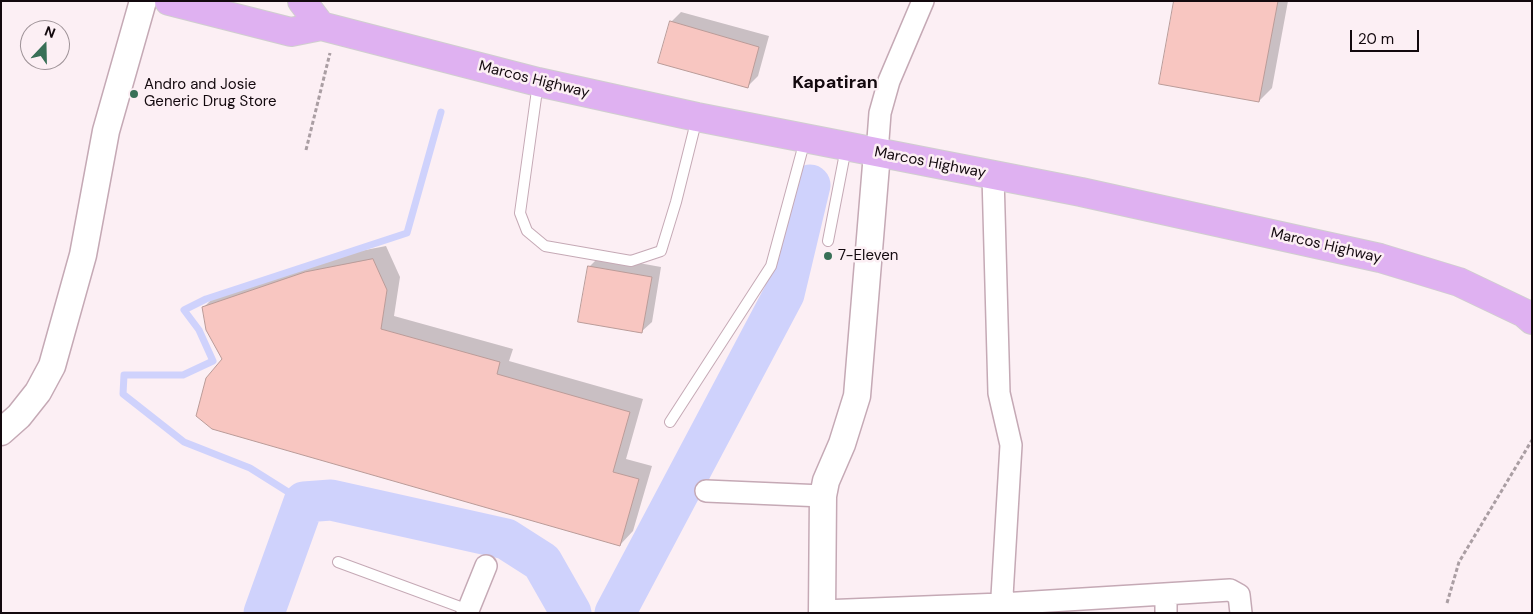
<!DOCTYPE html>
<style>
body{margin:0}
#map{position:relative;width:1533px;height:614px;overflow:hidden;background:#fceff4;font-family:"DM Sans",sans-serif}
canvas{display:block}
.frame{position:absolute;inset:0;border:2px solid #13090e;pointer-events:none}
.north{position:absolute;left:20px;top:20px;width:50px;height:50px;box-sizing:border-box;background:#fceff4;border:1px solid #9f9398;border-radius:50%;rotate:21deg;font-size:14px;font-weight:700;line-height:20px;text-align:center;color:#13090e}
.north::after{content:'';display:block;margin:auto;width:18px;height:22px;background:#387057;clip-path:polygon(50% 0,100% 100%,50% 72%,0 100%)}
.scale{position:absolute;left:1350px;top:30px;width:69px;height:22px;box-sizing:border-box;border:2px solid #13090e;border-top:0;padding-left:6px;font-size:15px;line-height:18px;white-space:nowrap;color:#13090e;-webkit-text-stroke:4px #fceff4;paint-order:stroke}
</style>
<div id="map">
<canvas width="1533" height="614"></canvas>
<div class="frame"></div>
<div class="north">N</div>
<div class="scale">20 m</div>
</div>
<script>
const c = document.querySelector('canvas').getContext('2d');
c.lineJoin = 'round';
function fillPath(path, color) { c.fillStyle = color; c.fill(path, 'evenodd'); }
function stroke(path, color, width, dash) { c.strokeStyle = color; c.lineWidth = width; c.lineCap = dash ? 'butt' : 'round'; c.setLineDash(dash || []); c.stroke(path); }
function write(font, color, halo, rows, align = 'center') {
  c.font = font + ' "DM Sans",sans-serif'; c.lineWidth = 5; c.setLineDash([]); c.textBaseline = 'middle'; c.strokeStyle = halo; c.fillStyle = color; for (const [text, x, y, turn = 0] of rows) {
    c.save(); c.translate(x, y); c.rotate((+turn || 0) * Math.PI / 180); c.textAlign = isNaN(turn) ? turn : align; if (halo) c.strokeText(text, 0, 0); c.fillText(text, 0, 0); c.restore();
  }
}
fillPath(new Path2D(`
 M1176,1h112l-16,87 -13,13z
 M681,12l88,24 -11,40 -10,10 -77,-64z
 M386,246l14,31 -6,39 119,33 -4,12 134,38 -17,60 26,7 -19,65 -13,14 -397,-185 -20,-52 13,-13 103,-36z
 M600,256l61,11 -9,55 -11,10 -52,-65z`), '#0003');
stroke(new Path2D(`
 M304,502l-54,-34 -66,-26 -61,-48 1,-19h59l30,-14 -14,-31 -15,-20 22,-11 201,-66 34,-121`), '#cfd2fc', 7);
stroke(new Path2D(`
 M264,613l40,-111 27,-2 175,39 36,23 29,51
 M615,613l169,-319 26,-109`), '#cfd2fc', 41);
const building = new Path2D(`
 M1174,1h104l-19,101 -100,-18z
 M670,21l89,26 -11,41 -90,-25z
 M373,259l14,31 -6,39 119,33 -3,12 133,38 -17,60 26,7 -19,67 -408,-117 -16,-13 10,-38 16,-19 -16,-29 -4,-23 103,-35z
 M588,266l64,11 -10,56 -64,-11z`);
fillPath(building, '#f8c6c1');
stroke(building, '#ba9b98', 1);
const service = new Path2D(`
 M538,83l-18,130 7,18 18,15 86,15 30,-10 15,-49 21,-84
 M828,241l18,-93
 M670,422l101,-156 34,-126
 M338,562l133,49`);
const minor = new Path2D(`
 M877,153l3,-40 9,-32 34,-80
 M993,176l6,217 12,52 -10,168
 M706,491l117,5
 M1166,594v19
 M822,611l179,-7 229,-14 9,5 2,18
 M467,613l19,-47`);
const tertiary = new Path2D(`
 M1,432l18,-16 19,-24 14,-26 31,-111 23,-124 37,-130
 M822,613l1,-117 3,-15 16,-37 15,-48 20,-243`);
const primary = new Path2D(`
 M169,1l122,31 30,-6 217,56 159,35 384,75 299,66 79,24 65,31 8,7
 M302,1l19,25`);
stroke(service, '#c5a9b5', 12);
stroke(minor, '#c5a9b5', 24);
stroke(tertiary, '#c5a9b5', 29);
stroke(primary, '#d0cecf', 30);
stroke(new Path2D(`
 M306,150l24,-97
 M1447,603l12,-41 73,-122`), '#aa9ea3', 3, [4, 2.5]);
stroke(service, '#fff', 10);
stroke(minor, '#fff', 21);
stroke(tertiary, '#fff', 26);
stroke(primary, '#dfb1f1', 28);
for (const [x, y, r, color] of [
 [134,94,5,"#387057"],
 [828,256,5,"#387057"]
]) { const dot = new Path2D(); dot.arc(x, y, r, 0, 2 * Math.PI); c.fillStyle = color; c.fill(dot); stroke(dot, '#fceff4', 2); }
write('15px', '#13090e', '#fceff4', [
 ["Marcos Highway",534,80,14],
 ["Marcos Highway",930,163,11],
 ["Marcos Highway",1326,246,13]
]);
write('15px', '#13090e', '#fceff4', [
 ["Andro and Josie",144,85],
 ["Generic Drug Store",144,102],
 ["7-Eleven",838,256]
], 'left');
write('bold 18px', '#13090e', '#fceff4', [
 ["Kapatiran",835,83]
]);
</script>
